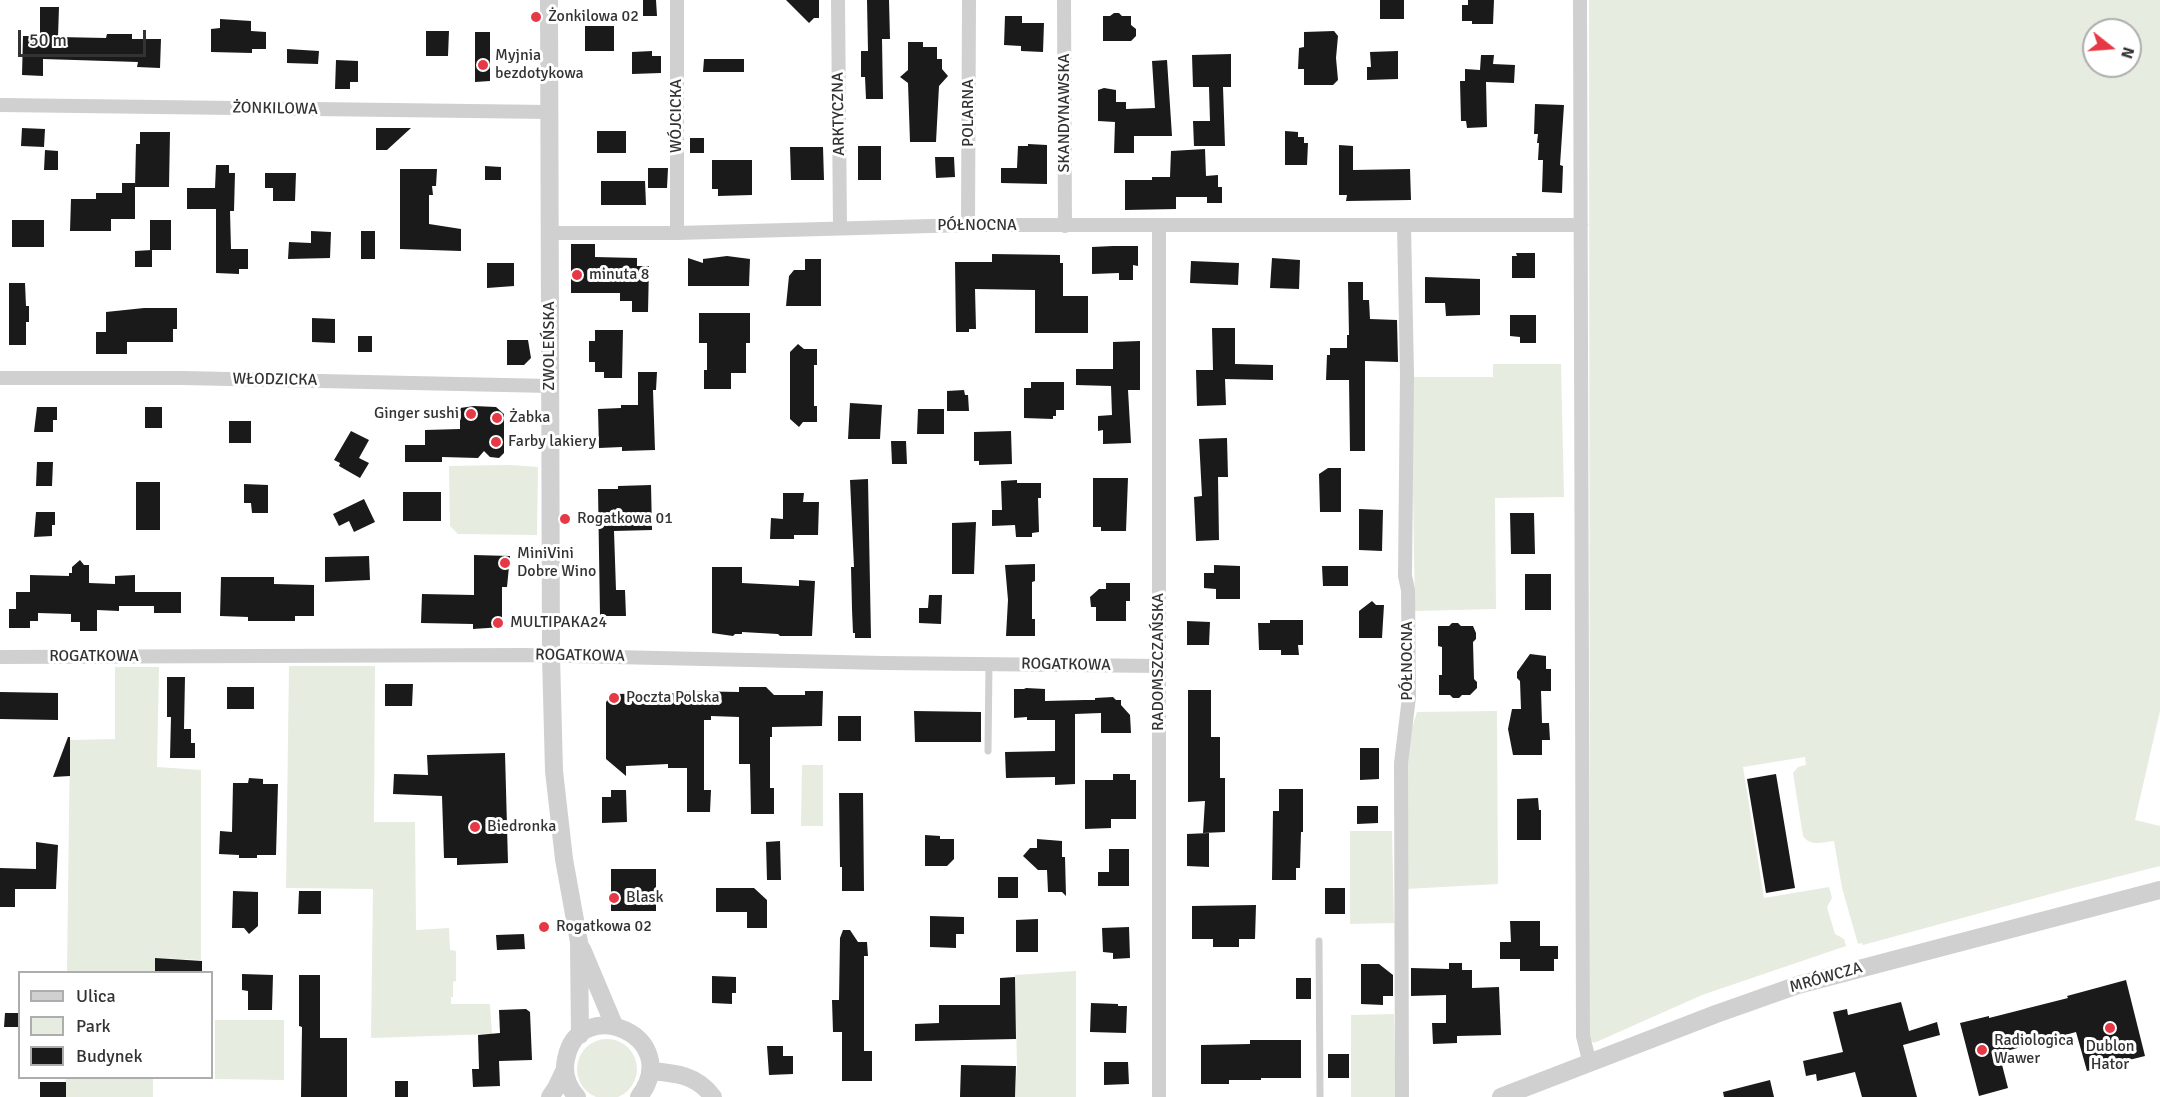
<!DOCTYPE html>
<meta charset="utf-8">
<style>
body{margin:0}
#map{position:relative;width:2160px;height:1097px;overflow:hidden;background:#fff;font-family:Signika,sans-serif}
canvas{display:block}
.legend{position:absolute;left:18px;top:971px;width:195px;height:108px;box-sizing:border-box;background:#fff;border:2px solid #adadad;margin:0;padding:8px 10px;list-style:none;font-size:18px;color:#333}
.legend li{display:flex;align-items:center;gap:12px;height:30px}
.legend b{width:30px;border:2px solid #adadad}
.north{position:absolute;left:2082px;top:18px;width:60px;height:60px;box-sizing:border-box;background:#fff;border:2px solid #adadad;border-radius:50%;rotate:107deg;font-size:16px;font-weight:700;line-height:24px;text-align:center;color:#333}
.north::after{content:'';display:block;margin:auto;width:21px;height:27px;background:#e63946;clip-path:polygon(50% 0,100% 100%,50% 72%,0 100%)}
.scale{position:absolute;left:18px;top:30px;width:128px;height:27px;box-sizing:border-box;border:3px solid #333;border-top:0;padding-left:8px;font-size:18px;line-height:21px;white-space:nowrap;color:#333;-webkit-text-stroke:4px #fff;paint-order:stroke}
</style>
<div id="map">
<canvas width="2160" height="1097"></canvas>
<ul class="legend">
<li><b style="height:8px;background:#d0d0d0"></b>Ulica</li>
<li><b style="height:16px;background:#e6ecdf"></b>Park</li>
<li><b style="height:16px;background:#1a1a1a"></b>Budynek</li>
</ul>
<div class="north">N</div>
<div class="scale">50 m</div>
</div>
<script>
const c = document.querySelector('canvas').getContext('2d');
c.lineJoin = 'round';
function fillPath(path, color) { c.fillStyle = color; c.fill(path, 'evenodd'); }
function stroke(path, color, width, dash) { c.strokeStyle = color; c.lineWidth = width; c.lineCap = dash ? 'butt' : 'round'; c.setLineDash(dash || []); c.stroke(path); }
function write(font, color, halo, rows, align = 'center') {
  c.font = font + ' Signika,sans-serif'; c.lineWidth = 6; c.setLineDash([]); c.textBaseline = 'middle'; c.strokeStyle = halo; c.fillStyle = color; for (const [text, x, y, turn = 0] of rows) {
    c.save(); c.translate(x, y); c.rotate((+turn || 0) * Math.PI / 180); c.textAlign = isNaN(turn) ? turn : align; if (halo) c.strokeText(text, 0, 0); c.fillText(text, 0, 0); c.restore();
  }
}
fillPath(new Path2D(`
 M1589,0h571v711l-25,109 25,6v40l-95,24 -202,55 -1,-2 -4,1 -16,-56 -8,-47c-12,1 -23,6 -31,-5l-10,-63 5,-6 8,-2 -1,-8 -62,10 21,131 65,-11 3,11 -5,9 8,27 9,5 2,7 -144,49 -108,48 -4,-3zM2094,30h36v36h-36z
 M1493,364h68l3,133 -69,1 1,111 -81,2 -4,-234h82z
 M510,465l28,2 -1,68 -79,-1 -8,-8 -1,-60z
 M289,666h86l-1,156h41l1,108 33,-2 1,22 6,1v30l-3,1v15h-2v7h39l2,30 -121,4 2,-149 -87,-1z
 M115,667h44l-2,100 44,3v190l-46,-2v14h-88l3,-232 45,-1z
 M1497,711l1,173 -92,5 2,-149 9,-28z
 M802,765h21v61h-22z
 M1350,831h42l2,92 -44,1z
 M1076,971v126h-61l2,-31 -2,-91z
 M1394,1014l2,83h-45v-82z
 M215,1020h69v60l-69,-1z
 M577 1069a30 30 0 1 1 60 0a30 30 0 1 1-60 0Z
 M66,1078h87v19h-87z`), '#e6ecdf');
fillPath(new Path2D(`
 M643,0h13l1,16h-14z
 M786,0h33v18h-5l-5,5z
 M867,0h22l1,39h-8l1,60h-17l-1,-22h-4v-26h7z
 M1380,0h24v19h-24z
 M1468,0h26l-1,24h-21v-3h-10v-16h6z
 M40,7h19l-1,30 48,1 1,-4h25v5h29l-1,29 -23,-1 1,-5 -95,-3v17l-21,-1 1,-39h17z
 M1114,13h5l3,3h9v9l5,4v7l-5,5h-28v-25h7z
 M1005,16h17v7h22l-1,29 -22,-1v-5l-17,-1z
 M220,19l31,2v10l15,1v17h-14v4l-41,-1v-23l9,-1z
 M585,26h29v25h-29z
 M426,31h23l-1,25h-22z
 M1334,31l4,5 -2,22 2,22 -5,5h-29v-16h-6l1,-21 5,-1v-15z
 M475,32h15v49l-15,1z
 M908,42h15v5h14v12h5v10l6,7 -9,10 -3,56h-26l-2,-59 -8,-6 8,-7z
 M287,49l32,2 -1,13 -31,-1z
 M652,51v5h9v17l-29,1v-22z
 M1398,51v28l-31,1v-13h4l-1,-15z
 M1231,54v33h-8l2,59h-31l-1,-25h17l-1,-34h-16l-1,-32z
 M1481,55h13l-1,9 22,1 -1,18 -28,-1 1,45 -20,1 -1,-7h-5l-1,-40h5v-12l15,1z
 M704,59h40v13h-41z
 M336,60l22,1v21h-8v7h-15z
 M1167,60l5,76h-38v17h-20l1,-31 -17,-1v-31l6,-2 12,2v12h10v7l29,-1 -3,-47z
 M1535,104l29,1 -4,60 3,1 -1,27 -20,-1 1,-32h-5l1,-17h-2l1,-9h-4z
 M22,128l23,1 -1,18 -23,-1z
 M376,128h35l-24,22h-11z
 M597,131h29v22h-29z
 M1285,131l13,1v5h6v6h4l-1,22h-22z
 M140,132h30l-1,55h-34l1,-43h4z
 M690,138h14v15h-14z
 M1028,144l19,1v39l-46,-1v-15h16l1,-22h10z
 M1339,145l14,1v24l57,-1 1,31 -65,1 1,-6h-8z
 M858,146h23v34h-23z
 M790,147h33l1,33h-33z
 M1205,149l1,27 12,-1v12h4v16h-15v-6h-31v12l-51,1v-30h27v-3h18l1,-26z
 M45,150l13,1v19h-14z
 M935,157h19l1,20 -19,1z
 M712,160h40v35l-34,1v-7h-6z
 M216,165h13v8h6l-1,38h-4l1,38h17v20h-9v5l-23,-1v-64h-29v-21h28z
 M485,166l16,1v13h-16z
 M648,168h20l-1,20h-19z
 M400,169h37l-1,17h-4l1,9h-4v29l32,5v22l-61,-2z
 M265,173h31l-1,28h-22v-13h-8z
 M601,181h44l1,24h-45z
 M122,183h13v36h-24v12h-41l1,-32h25v-6h26z
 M12,220h32v27h-32z
 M150,220h21v30h-21z
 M311,231l20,1 -1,26 -42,1 1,-17 22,1z
 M361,231h14v28h-14z
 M571,244h24v13l42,1v8h12l-1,46h-16v-11h-12v-8h-49z
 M1113,246h25v20l-5,-1v15h-14v-7l-27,1v-27z
 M152,250v17h-17v-16z
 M1516,253h19v25h-23v-22h5z
 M992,254l68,1v8h3v33h25v37h-53v-43l-60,-1 1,40h-7v3h-13l-1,-70h37z
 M727,256l23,3 -1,27h-61v-28l15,5v-4z
 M1272,258l28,2 -1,29 -29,-1z
 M805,259h16v47h-35l3,-30 5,-6h11z
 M1191,261l48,2 -1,22 -48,-2z
 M487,263h27v23l-27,2z
 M1425,277l55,2v36l-34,1 -1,-13h-20z
 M1348,282h15v18h6l1,19 27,1 1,42 -33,-1v90h-15l-1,-71h-23l1,-25h3v-7h17v-13h2z
 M9,283h16l1,23h3v16h-3v23h-17z
 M144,308h33v21h-4v13h-46v12h-31v-22h10v-20z
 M699,313h51v30h-4v30h-15v16h-27v-19h3v-27h-8z
 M1510,315h26v28h-16v-6l-10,-1z
 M312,318l23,1v24l-23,-1z
 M1212,328h23v36l38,1v15l-48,-1 1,26 -29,1 -1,-36h17z
 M595,330h28l-1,48h-18v-6h-9v-10h-6v-21h6z
 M358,336h14v16h-14z
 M507,340h21l3,18 -7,7h-17z
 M1140,341v49h-12l3,53 -28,1v-14l-5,1v-15l14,-1 -1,-29 -35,-1v-16h37v-27z
 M798,344l6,5h13v16h-3v41h3v16h-14l-4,5 -9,-8v-67z
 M638,372h19l-1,18h-3l2,60 -33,1v-4l-23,1 -1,-39 23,-1v-3h17z
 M1031,382h33v28h-8v6h-3v3l-29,-1v-30h7z
 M964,390l1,5h3l1,16h-22v-20z
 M850,403l32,2 -2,34h-32z
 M474,406l22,1 8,7v39l-5,5 -9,-1 -6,-6 -6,7 -36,-1v5h-37v-17h20v-15l35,-1v-21z
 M37,407h20v13h-4v12h-19z
 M145,407h17v21h-17z
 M918,409h26v25h-27z
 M229,421h22v22h-22z
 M351,431l18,9 -10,18 10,5 -9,15 -21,-12 1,-3 -6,-3z
 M1011,431l1,33 -33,1v-4h-5v-29z
 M1227,438l1,39h-10l1,63 -23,1 -2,-44 8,-1 -3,-57z
 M891,441h15l1,23h-15z
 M37,462h16l-1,24h-16z
 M1328,468h13v44h-21l-1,-38z
 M1093,478h35l-2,53h-25v-4h-8z
 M868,479l3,159h-16v-5h-2l-1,-24 -1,-42h3l-4,-87z
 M1017,480v3h24v15h-3l1,34 -7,1v4h-16l-1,-12 -23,1v-16h10l-1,-29z
 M136,482h24v48h-24z
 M244,484l24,1v28h-16l-1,-10h-7z
 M651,485l1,45 -38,1 2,59h9l1,26h-26l-2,-127h20v-3z
 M403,492h38v29h-38z
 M783,493h21l-1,9h16l-1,33h-24v4h-24l1,-21 12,1z
 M364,499l11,23 -21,10 -5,-11 -10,5 -6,-12z
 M1359,509l24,1 -1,41 -23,-1z
 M36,512h19v13h-3v11l-18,1z
 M1510,513h24l1,41h-24z
 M976,522l-2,52h-22v-51z
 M474,555l36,1 -3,31h-5v40l-29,2v-5l-52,-1 1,-29 52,1z
 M369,556l1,24 -45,2v-25z
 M80,560l4,5h5v18l26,1v-8l20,-1v17h46v21h-27v-7h-35v5l-22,-1v21h-17v-9h-9v-8l-33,-1v8h-8v7h-21v-19h7v-17h14v-17l39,1v-3h3v-6z
 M1035,564v17l-3,1v37h3v17h-29l2,-36 -3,-35z
 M1214,565l26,1v33h-24v-10l-12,-1v-15h10z
 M1322,566h26v20h-25z
 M712,567h30v16l57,3v-6l16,1 -3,55h-32l-2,-2 -36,-2v2h-7l-2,2 -21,-3z
 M1525,574h26v36h-26z
 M221,577h53v7l40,1v31h-19v5h-47v-4l-28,-1z
 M1106,583h24v18h-4v20h-30v-14h-5l-1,-10 9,-8h7z
 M929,595h13l-1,29 -22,-1v-15h9z
 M1372,601l4,4h8l-2,33h-23v-27z
 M1270,620h33v25h-5l1,10h-18v-5h-22l-1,-27h12z
 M1187,621l23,1 -1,23h-22z
 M1452,623h6l3,3h12l3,7v6l-3,3 1,37 3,3v6l-7,7h-8l-3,3h-6l-3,-3h-11v-20h3v-28l-4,-1v-20h11z
 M1530,654l16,2v13h5v22h-10l1,32h7l1,17h-8v15h-29l-5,-26 4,-20h9l-1,-28 -3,-3v-6z
 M167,677h18l-1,52h7v14h4v15h-25l1,-41h-4z
 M385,684h28l-1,22h-27z
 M227,687h27v22h-27z
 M739,687h27l8,8h31v-4h18l-1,35 -50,1v10h-2v51h4v26h-23l-1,-50h-11v-47l-28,-1v4h-7v70h7l-1,22h-23v-44h-19v-4l-42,2v10l-20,-17v-57l7,-8 71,-1v-2l55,1z
 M1026,688l19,1v12l40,-1h10v-2l18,-1 3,3h5v5l9,10 1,18h-30v-20l-26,1v70l-20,1v-8l-49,1 -1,-26 50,-1v-31h-28v-3l-13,1v-29h10z
 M1188,690h23v47h9v41h5v54l-22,1 2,-32 -17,1z
 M0,692l58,1v27l-58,-1z
 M914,711l67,1v30h-66z
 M838,716h23v25h-23z
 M68,737h2v39l-17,1z
 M1360,748h19v31l-19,1z
 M505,753l3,110 -51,2v-7h-13l-2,-62 -49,-2 1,-20 34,1 -1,-20z
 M1113,774h17v6h6v39h-25v9l-26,1v-49h28z
 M1776,774l19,114 -29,5 -19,-114z
 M249,778l14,1v5h15l-2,71h-19v3h-18v-3l-20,-1 1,-23 12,1 1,-49h15z
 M1279,789h24v43h-2l-1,36h-4v12h-24l1,-69h6z
 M611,790h15l1,32 -25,1v-26h9z
 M839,793h24l1,98h-22v-24h-2z
 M1538,798l1,12h2v30h-24v-41z
 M1357,806h21v17l-21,1z
 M1209,833v34l-22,-1v-32z
 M925,835l15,1v3h14v20l-7,7h-22z
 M1037,839l25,2v16h3l1,39 -4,-4h-14l-1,-22h-9l-15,-14 7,-8h7z
 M780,841l1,39h-14l-1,-38z
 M36,842l22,3 -2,44h-41v18h-15v-39l36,1z
 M1109,849h20v37h-31v-14h11z
 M611,869h45v42h-45z
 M998,877h20v21h-20z
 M716,888h38l13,12v28h-20v-16h-31z
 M1325,888h20v26h-20z
 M233,891l25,1v34l-9,8 -5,-6h-12z
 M299,891h22v23h-23z
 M1256,905l-1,34h-16v8h-26v-8h-21v-33z
 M930,916l34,1v17h-8v14l-26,-1z
 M1038,919v33h-22v-32z
 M1510,921h30v25h18v13h-4v12h-34v-12h-20v-17h11z
 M1129,927l1,31 -17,1v-6l-10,-1 -1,-24z
 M843,930h7l8,12h9l1,14h-4v95h8v30h-30v-49h-9l-1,-32h7l1,-62z
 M524,934l1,15 -28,1 -1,-15z
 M155,958l47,3v11h-47z
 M1449,963h13v7h10v18l27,-1 2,48 -44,1v7l-24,1 -1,-21h14v-28l-35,1v-28l38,1z
 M1361,964h18l14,11v21h-10v9l-22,-1z
 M242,974l31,1 -1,35h-24v-19l-6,-1z
 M299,975h21v63h27v59h-46l1,-70 -3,-1z
 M712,976l24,1v16h-4v11l-20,-1z
 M1015,977l1,62 -101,2v-17l24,-1v-18h61v-27z
 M1296,978h15v21h-15z
 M2126,980l19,76 -16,4 -10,9 -12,-3 -20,5 -11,-39 -77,21 9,35 -29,8 -19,-73 29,-7v2l79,-20 -1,-2z
 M1901,1002l8,29 28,-9 3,13 -37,10 14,52h-55l-7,-25 -38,9 -1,-7 -10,2 -3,-15 40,-9 -10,-40 14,-3 1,6z
 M1091,1003l27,1v2h9l-1,27 -36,-1z
 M526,1009l4,3 2,48 -33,1 1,25 -27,1 -1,-18h7l-1,-34 22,-2 -1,-23z
 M5,1013h15v14h-16z
 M1250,1040h51v38h-40v2h-32v4h-28v-39l49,-1z
 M767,1046h16v10h10v18l-24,1z
 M1328,1054h21v24h-21z
 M1104,1062h24l1,22 -25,1z
 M961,1065l55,1 -1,31h-55z
 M1770,1080l4,17h-50l-1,-5z
 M395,1081h13v16h-13z
 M40,1082h26v15h-26z`), '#1a1a1a');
stroke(new Path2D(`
 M988,751l1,-87
 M1319,941l1,156`), '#d0d0d0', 7);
stroke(new Path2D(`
 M838,0l2,227
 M1064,0l1,226
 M1580,0l3,1036 7,28
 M0,105l549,7
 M968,225l1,-225
 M1159,226v871
 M550,233h127l291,-8h613
 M677,233v-233
 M0,378h183l367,8
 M0,657l523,-2 361,8 275,3
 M1402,1097l-1,-334 8,-66 -1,-107 -3,-14 2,-202 -3,-149`), '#d0d0d0', 14);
stroke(new Path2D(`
 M549,0l2,656 3,115 10,88 15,83 1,93
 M582,949l32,76
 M650,1071c26,2 47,4 63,26
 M550,1097l6,-9 9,-19
 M577,1097c-10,-11 -14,-24 -11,-38 13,-67 119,-23 73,38
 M1501,1097l215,-83 82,-29 362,-95`), '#d0d0d0', 18);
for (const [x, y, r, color] of [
 [536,17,6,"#e63946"],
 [483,65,6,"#e63946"],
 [577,275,6,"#e63946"],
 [471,414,6,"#e63946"],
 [497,418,6,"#e63946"],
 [496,442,6,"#e63946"],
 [565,519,6,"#e63946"],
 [505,563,6,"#e63946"],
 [498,623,6,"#e63946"],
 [614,698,6,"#e63946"],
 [475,827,6,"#e63946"],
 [614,898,6,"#e63946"],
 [544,927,6,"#e63946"],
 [2110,1028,6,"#e63946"],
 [1982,1050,6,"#e63946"]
]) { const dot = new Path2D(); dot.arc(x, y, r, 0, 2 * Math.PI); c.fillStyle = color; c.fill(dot); stroke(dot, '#fff', 2); }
write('16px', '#333', '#fff', [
 ["Żonkilowa 02",548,17],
 ["Myjnia",495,56],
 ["bezdotykowa",495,74],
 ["minuta 8",589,275],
 ["Ginger sushi",459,414,"right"],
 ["Żabka",509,418],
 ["Farby lakiery",508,442],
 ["Rogatkowa 01",577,519],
 ["MiniVini",517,554],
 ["Dobre Wino",517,572],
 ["MULTIPAKA24",510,623],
 ["Poczta Polska",626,698],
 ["Biedronka",487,827],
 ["Blask",626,898],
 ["Rogatkowa 02",556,927],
 ["Radiologica",1994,1041],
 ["Wawer",1994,1059],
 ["Dublon",2110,1047,"center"],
 ["Hator",2110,1065,"center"]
], 'left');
write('16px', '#333', '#fff', [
 ["ŻONKILOWA",275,109,1],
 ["POLARNA",969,113,-90],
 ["SKANDYNAWSKA",1065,113,-90],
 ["ARKTYCZNA",839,114,-91],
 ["WÓJCICKA",677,116,-90],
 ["PÓŁNOCNA",977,226],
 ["ZWOLEŃSKA",550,346,-90],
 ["WŁODZICKA",275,380,1],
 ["ROGATKOWA",580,656,1],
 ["ROGATKOWA",94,657],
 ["PÓŁNOCNA",1408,661,-90],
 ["RADOMSZCZAŃSKA",1159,662,-90],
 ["ROGATKOWA",1066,665,1],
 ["MRÓWCZA",1826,978,-16]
]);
</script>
